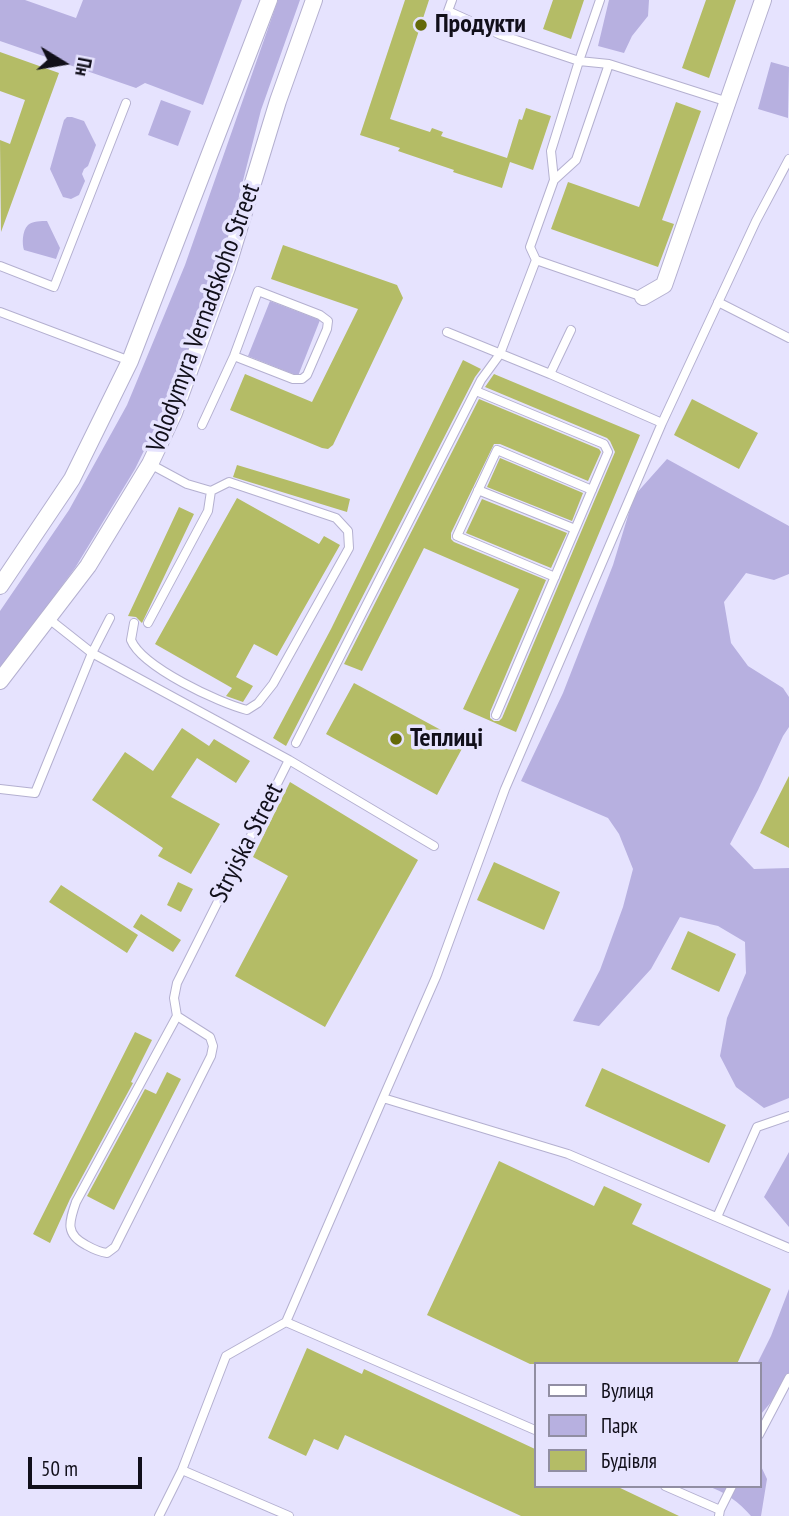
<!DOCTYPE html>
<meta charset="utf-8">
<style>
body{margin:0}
#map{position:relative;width:789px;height:1516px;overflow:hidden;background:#e6e3fe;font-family:"PT Sans Narrow",sans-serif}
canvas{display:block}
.legend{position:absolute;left:534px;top:1362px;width:228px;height:126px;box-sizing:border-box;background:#e6e3fe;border:2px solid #918ea3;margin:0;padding:9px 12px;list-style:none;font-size:21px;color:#110f1a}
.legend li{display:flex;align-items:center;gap:14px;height:35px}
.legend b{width:35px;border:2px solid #918ea3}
.north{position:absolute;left:28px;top:28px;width:70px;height:70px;-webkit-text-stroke:5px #e6e3fe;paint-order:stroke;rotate:101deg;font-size:19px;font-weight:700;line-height:28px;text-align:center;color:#110f1a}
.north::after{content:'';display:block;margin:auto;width:24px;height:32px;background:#110f1a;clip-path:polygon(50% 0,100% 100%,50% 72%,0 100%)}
.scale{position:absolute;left:28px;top:1457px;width:114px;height:32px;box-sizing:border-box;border:4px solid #110f1a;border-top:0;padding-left:9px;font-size:21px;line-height:24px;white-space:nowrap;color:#110f1a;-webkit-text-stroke:5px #e6e3fe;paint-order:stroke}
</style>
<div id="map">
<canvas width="789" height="1516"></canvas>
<ul class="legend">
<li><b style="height:9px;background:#fff"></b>Вулиця</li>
<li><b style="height:19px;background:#b7b0e0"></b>Парк</li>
<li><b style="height:19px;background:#b4bc66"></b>Будівля</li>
</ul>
<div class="north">Пн</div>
<div class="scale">50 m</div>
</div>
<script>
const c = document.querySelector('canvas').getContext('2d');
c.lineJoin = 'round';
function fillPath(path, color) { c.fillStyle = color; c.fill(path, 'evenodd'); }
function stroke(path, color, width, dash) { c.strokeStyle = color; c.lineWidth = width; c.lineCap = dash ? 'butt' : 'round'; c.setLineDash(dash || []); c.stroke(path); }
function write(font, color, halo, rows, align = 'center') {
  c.font = font + ' "PT Sans Narrow",sans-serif'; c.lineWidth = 7; c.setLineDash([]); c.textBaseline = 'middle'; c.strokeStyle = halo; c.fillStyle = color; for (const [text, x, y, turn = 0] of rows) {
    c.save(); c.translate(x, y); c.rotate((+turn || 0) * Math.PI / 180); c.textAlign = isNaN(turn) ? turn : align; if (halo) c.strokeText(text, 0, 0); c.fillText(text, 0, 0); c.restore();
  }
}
fillPath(new Path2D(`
 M0,0h25l51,18 7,-18h159l-39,105 -58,-22 -9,5 -136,-47z
 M278,0h22l-39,110 -41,161 -40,106 -45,92 -60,99 -75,102v-59l69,-101 58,-105 58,-140z
 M609,0h40l-1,16 -16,20 -8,17 -26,-7z
 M771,62l18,5 -1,51 -30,-9z
 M161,100l30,11 -13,35 -30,-11z
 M67,117h5l12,4 12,24 -8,21 -4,3 -2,5 3,7 -6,14 -8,4 -8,-2 -13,-28 14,-49z
 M47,221l13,27 -4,11 -32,-9c-2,-6 -2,-19 4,-25 4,-4 14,-4 19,-4z
 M270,301l50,19 -22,56 -50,-20z
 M667,459l122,67v48l-15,6 -28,-7 -22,29 7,41 17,23 35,22 6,9v30l-6,9 -25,54 -28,54 24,25 35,-1v230l-25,10 -28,-21 -16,-31 7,-38 19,-45 -1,-31 -27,-16 -38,-9 -29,52 -52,57 -26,-5 27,-51 23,-63 10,-38 -14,-35 -11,-16 -87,-37 42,-88 50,-128 21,-69z
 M789,1152v75l-25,-30z
 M789,1289v92l-28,33 -2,5v-55h-2l14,-28z
 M759,1462l8,17 -6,37h-10c-11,-13 -27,-25 -44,-30h52z`), '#b7b0e0');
fillPath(new Path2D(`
 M405,0h24l-39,119 40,13 2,-4 11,4 -2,4 66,22 12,-39 3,1 4,-12 25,8 -18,54 -23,-8 -8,26 -49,-16 1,-2 -56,-19 2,-3 -40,-13z
 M553,0h31l-13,39 -28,-10z
 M706,0h30l-27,78 -27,-10z
 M0,52l59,21 -58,159 -1,-92 10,4 15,-44 -25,-9z
 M676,102l25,9 -39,109 12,4 -16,43 -107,-38 17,-47 71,25z
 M283,245l114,40 6,13 -70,147 -5,4 -6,-1 -92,-38 15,-36 67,28 46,-93 -87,-30z
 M463,360l18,9 -6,8 -189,369 -13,-8 58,-109z
 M494,374l146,61 -124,297 -53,-23 56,-120 -95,-41 -62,123 -18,-7 135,-265 120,50 2,3 -13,29 -88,-37h-6l-43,89v6l3,3 92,38 -56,132v6l4,3h5l3,-3 113,-266 -5,-11 -3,-3 -122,-51z
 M692,399l66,34 -19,36 -65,-34z
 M500,458l83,35 -11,28 -85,-34z
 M237,465l113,34 -3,13 -114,-35z
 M237,498l82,46 5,-8 16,9 -63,111 -23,-12 -18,33 17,9 -10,16 -17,-6 6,-8 -77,-44z
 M482,499l85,34 -16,35 -85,-35z
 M179,507l15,7 -52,109 -6,-6 -8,-1z
 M354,683l111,60 -28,52 -111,-61z
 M182,728l27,18 5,-7 36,22 -14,22 -39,-25 -26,39 49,27 -29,50 -33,-18 5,-8 -71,-48 33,-48 28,19z
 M789,776v72l-29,-15z
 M290,782l128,78 -93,167 -90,-51 53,-100 -35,-19z
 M494,862l66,30 -16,38 -67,-30z
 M178,882l15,7 -12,23 -14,-7z
 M61,885l77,50 -11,18 -78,-51z
 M141,914l40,26 -8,12 -40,-25z
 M688,931l48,23 -17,38 -48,-23z
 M135,1032l17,8 -21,42 2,1 -63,116 -20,44 -17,-9z
 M602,1068l124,57 -17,38 -124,-57z
 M167,1072l14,7 -67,131 -27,-14 58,-107 11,5z
 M499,1161l95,45 10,-20 38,18 -10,20 139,65 -34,75h-207l-103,-49z
 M307,1348l55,26 2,-5 171,80v37h81l63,30h-158l-176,-81 -7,15 -24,-11 -8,17 -38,-18z`), '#b4bc66');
const service = new Path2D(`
 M452,0l-4,11 53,24 78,26 30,3 119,38
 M609,64l-33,96 -22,20 -24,67 6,13 107,37
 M554,180l-3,-29 28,-90 21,-61
 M0,266l54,21 72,-184
 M718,302l71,36
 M0,312l130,49
 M550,374l21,-44
 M476,391l128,53 4,8 -112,263
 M662,423l94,-202 33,-62
 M202,425l32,-69 24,-65 62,24 8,6 -1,8 -20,46 -5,4h-9l-59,-23
 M478,490l97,39
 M555,577l-98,-41 40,-86 95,40
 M49,619l43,34 197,107 -112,223 -3,15 3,18
 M134,623l-3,17c11,27 88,63 116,70l11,-7 15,-19 76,-136 -1,-17 -12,-13 -107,-36 -18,9
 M148,623l60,-112 3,-20 -24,-7 -37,-20
 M296,743l185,-363 19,-26 36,-94
 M289,760l145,86
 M0,789l35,4 57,-140 18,-35
 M177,1016l33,21 3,9 -2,10 -96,191 -8,6c-8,-1 -14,-4 -21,-8 -21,-11 -17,-23 -10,-43z
 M383,1098l53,-121 69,-188 157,-366 -112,-49 -103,-42
 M717,1217l40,-90 32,-11
 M286,1322l249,108
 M759,1435l30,-57
 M665,1486l55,24 -1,6
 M720,1510l12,-24
 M159,1516l23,-46
 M289,1516l-107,-46 44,-114 60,-34 97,-224 185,56 221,94`);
const minor = new Path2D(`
 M643,297l21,-12 99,-285
 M0,586l72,-107 58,-118 139,-361
 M0,681l88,-115 62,-102 24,-51 53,-145 51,-167 36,-101`);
stroke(service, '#b4b0d0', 10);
stroke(minor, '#b4b0d0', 18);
stroke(service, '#fff', 8);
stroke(minor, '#fff', 16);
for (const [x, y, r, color] of [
 [421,25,7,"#646909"],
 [396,739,7,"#646909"]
]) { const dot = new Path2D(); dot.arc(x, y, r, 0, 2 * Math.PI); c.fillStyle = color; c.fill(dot); stroke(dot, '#e6e3fe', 2.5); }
write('bold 26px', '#110f1a', '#e6e3fe', [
 ["Продукти",435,25],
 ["Теплиці",410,739]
], 'left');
write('26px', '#110f1a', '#e6e3fe', [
 ["Volodymyra Vernadskoho Street",204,318,-70],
 ["Stryiska Street",247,843,-63]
]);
</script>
